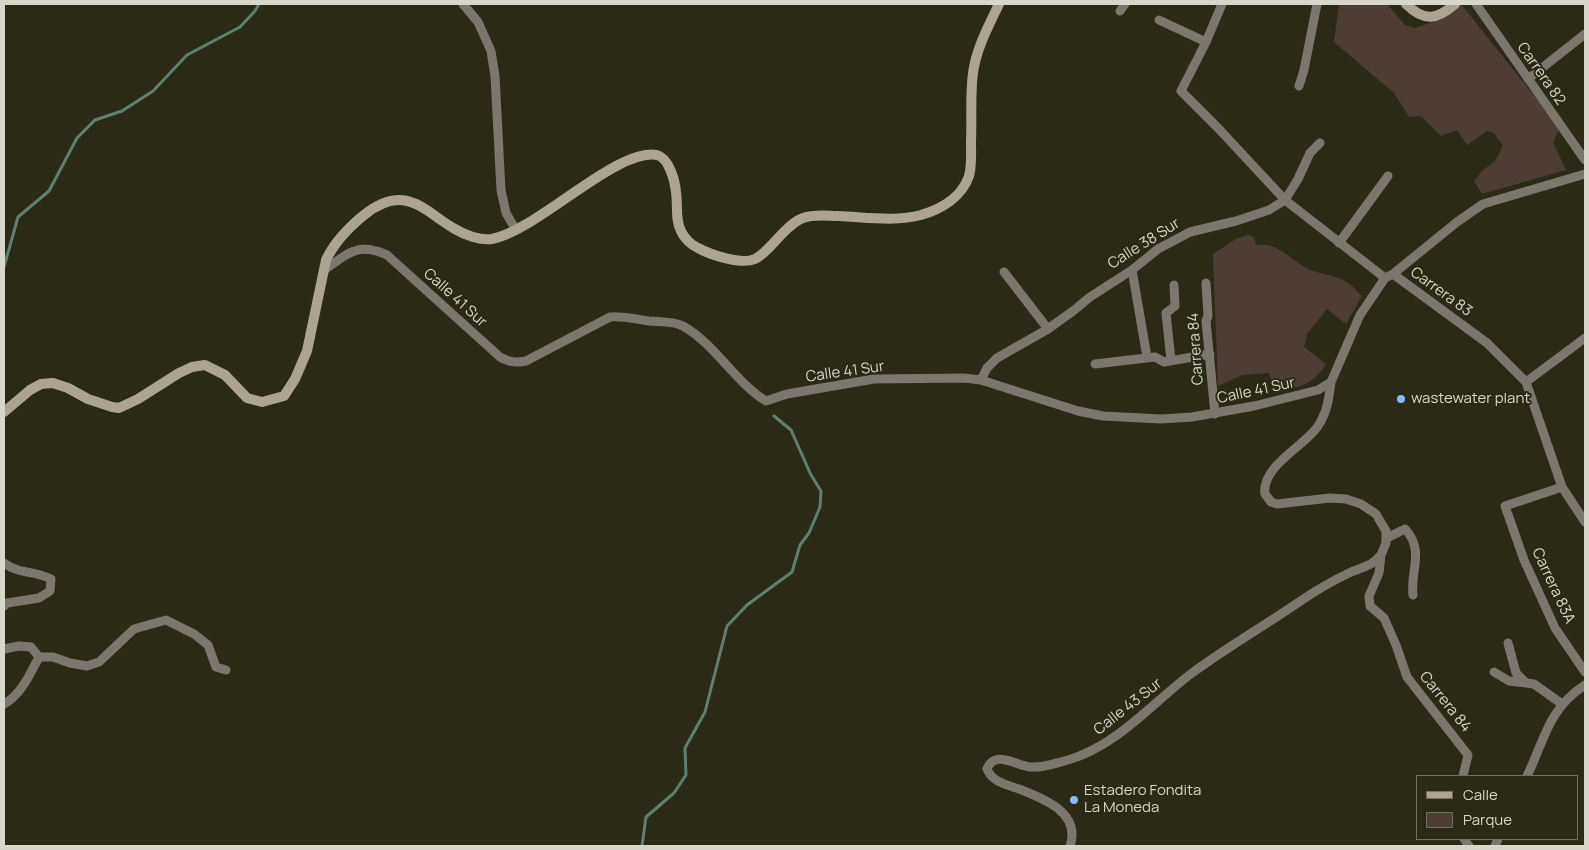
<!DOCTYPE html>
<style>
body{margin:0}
#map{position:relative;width:1589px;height:850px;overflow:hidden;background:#2a2a16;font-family:Manrope,sans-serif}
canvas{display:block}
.frame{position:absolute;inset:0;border:5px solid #d6d6ca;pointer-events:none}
.legend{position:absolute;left:1416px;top:775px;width:162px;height:65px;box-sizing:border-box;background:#2a2a16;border:1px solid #6f6f5e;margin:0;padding:6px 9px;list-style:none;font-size:15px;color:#d6d6ca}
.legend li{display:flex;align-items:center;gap:10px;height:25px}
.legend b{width:25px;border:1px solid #6f6f5e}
</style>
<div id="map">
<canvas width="1589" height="850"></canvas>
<div class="frame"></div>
<ul class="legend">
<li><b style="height:6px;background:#aca394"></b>Calle</li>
<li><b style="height:14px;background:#4d3d35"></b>Parque</li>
</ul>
</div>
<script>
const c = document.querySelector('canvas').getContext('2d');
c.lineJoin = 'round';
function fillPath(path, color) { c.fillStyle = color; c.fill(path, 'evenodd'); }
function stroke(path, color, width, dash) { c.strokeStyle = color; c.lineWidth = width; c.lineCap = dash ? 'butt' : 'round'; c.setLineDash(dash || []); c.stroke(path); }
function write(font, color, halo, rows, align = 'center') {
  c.font = font + ' Manrope,sans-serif'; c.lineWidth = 4; c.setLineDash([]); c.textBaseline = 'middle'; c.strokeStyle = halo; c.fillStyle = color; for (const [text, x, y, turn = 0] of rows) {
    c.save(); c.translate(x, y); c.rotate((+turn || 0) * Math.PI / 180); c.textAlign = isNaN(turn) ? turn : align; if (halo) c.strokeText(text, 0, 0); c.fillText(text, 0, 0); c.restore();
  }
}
fillPath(new Path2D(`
 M1339,4h48l18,21 10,3 27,-9 19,-15 99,124 -7,14 13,28 -84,24 -8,-13 9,-11 12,-9 8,-15 -9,-13 -7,-2 -20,14 -10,-15 -16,6 -20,-20 -12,1 -15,-24 -60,-51z
 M1248,235l6,2 2,8c23,-4 35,17 55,25 12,5 26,5 37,13 5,3 10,9 14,13l-16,28 -19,-15 -20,25 -3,13 22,17c-13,22 -28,23 -51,28l-6,-19 -27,2 -24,11 -5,-132 23,-15z`), '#4d3d35');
stroke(new Path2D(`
 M4,267l14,-50 31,-26 28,-53 18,-18 27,-9 31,-20 34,-36 53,-28 15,-16 4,-7
 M642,846l4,-29 28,-24 12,-18 -1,-27 20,-36 22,-86 20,-21 45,-33 8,-27 9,-12 11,-26 1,-16 -10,-16 -20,-45 -17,-14`), '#607f72', 3);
stroke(new Path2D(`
 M463,4l15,18 13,29 4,25 6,114 5,23 10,17
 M1222,4l-16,38 -25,49 37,37 67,72 100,78 8,-4 94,69 39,39 36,105 23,35
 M1476,4l109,156
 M1120,11l5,-7
 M1159,20l47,22
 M1528,79l57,-45
 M1299,86l5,-16 13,-66
 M1339,243l49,-67
 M324,270c25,-17 33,-28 63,-15l113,102c9,5 15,6 26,4l84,-44c14,-1 25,2 39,4 10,1 25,0 34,5 33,19 51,55 83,75l21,-7 87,-15 90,-1 17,2 97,31 25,5 58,3 31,-2 62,-11 64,-16 13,-8 29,-67 25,-37
 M1132,270l15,87
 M1004,272l44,57
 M1393,274l64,-52 26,-18 102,-30
 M1206,283l2,33 -2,5 9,93
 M1171,361l-5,-48 9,-7 -1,-21
 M1095,364l60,-7 9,5 46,-8
 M981,380l6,-12 10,-10 51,-29 25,-18 17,-14 42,-27 26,-21 32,-17 46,-11 33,-11 16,-10 13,-21 12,-26 10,-10
 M1331,382c-2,16 -4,31 -13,44 -13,20 -57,40 -53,68l6,8 6,2 53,-6 16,1 15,5 15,10 10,17v12l-5,12 -2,18 -10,23 1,10 14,12 12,27 11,32 61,78 -5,21
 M1526,382l59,-44
 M1562,487l-57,19 19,54 31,68 30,44
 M1386,537h3l16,-8c20,21 5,42 8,66
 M4,563c14,11 32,8 47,16l-1,12 -11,7 -32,5 -3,3
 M1508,643l8,30 10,10 8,1 28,20
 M4,649l15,-3 12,1 8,10
 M39,657h14l17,6 17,3 12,-4 35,-33 32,-9 28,14 14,11 8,22 10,3
 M1494,672l15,9 17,2
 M4,704c17,-9 26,-30 35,-47
 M1527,776c18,-37 21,-67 58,-91
 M1464,839l5,7
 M1070,846c11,-33 -25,-47 -51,-57 -12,-4 -27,-7 -32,-20 8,-20 29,-3 44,-2 12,1 25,-4 37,-7 50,-15 83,-56 124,-87 34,-25 72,-47 107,-71 16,-11 33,-21 50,-29 14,-7 21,-5 32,-18
 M1495,846l3,-7`), '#7c776e', 9);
stroke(new Path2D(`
 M1406,4c18,18 31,16 49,0
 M4,412l26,-22 11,-6 12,-1 15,5 20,11 24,8 7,1 19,-9 41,-26 13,-6 13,-2 20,10 22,23 15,4 22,-6 11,-17 12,-28 19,-91c8,-17 22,-32 38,-45 49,-39 66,9 109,22 7,2 12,3 19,2 46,-9 124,-91 165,-84 12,3 18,26 19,37 2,13 -1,28 5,39 3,7 10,14 17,17 13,7 43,17 57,11 10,-5 18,-16 25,-23 7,-7 14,-15 23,-18 11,-4 24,-2 35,-2 27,1 57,6 83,-1 20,-6 41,-18 48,-39 3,-11 2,-23 2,-34 1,-23 -1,-47 2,-69 3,-24 16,-48 26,-69`), '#aca394', 10);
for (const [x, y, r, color] of [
 [1401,399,5,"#89bafc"],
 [1074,800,5,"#89bafc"]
]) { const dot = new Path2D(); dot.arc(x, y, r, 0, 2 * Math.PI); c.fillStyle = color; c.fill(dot); stroke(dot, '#2a2a16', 2); }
write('15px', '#d6d6ca', '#2a2a16', [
 ["Carrera 82",1541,74,55],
 ["Calle 38 Sur",1144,244,-32],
 ["Carrera 83",1441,292,36],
 ["Calle 41 Sur",455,298,42],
 ["Carrera 84",1196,349,-94],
 ["Calle 41 Sur",845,372,-8],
 ["Calle 41 Sur",1256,391,-12],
 ["Carrera 83A",1553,586,65],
 ["Carrera 84",1445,702,51],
 ["Calle 43 Sur",1128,707,-38]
]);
write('15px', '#d6d6ca', '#2a2a16', [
 ["wastewater plant",1411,399],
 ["Estadero Fondita",1084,791],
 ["La Moneda",1084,808]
], 'left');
</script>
